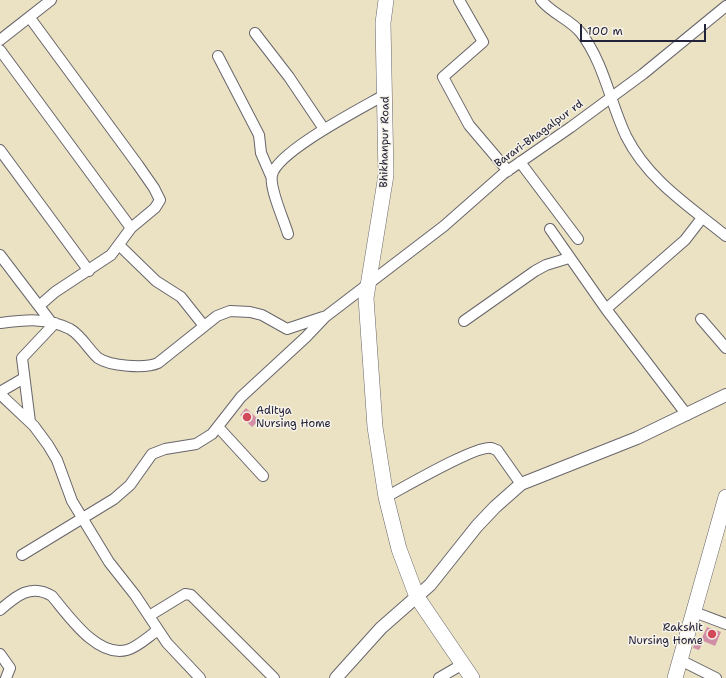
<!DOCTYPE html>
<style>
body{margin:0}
#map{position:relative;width:726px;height:678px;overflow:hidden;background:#ebe2c3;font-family:"Shantell Sans",sans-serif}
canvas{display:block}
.scale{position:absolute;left:580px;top:24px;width:126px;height:18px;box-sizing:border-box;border:2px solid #22223b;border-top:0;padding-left:5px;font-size:12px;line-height:14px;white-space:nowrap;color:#22223b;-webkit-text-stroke:3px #f7f3e8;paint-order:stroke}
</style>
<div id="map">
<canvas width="726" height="678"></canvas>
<div class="scale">100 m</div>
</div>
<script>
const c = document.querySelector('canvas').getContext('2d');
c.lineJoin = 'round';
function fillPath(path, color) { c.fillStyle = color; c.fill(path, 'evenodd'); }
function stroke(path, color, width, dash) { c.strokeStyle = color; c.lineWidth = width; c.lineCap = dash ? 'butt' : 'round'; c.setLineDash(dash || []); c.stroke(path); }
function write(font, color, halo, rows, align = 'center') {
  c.font = font + ' "Shantell Sans",sans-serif'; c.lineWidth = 3; c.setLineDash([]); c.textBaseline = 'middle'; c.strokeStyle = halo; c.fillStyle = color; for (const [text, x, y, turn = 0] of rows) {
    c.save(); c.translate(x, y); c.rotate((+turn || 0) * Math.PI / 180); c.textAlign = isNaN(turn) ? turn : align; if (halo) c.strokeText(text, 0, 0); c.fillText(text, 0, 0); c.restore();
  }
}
fillPath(new Path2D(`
 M246,408l13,12 -7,7 -12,-12z
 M707,627l14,5 -6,14 -14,-6z
 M695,641l7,3 -3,6 -6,-2z`), '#d18fa7');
const minor = new Path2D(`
 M459,0l24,42 -40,35 26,48 39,46
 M541,0c11,14 29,19 40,33 23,30 29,69 45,103 22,44 63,70 100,100
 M30,18l108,147 16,23 6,12 -5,8 -24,20 -20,27 -56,37 -16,14
 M255,33l34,44 35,52
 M0,40l51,-40
 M0,50l131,178
 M218,56l41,79 2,18 10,23
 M0,150l89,121
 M520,162l58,77
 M550,229l56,80 81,106
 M288,234c-4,-14 -19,-46 -16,-59 5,-24 92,-68 114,-81
 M119,245l37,36 25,16 23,29
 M0,255l51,67
 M606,309l79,-69 17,-22
 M701,319l25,29
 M464,321l71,-50 11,-6 23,-7
 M0,323c24,-3 47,-6 70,6 12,7 18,20 28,29 12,8 47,11 60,5l59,-47 13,-5 20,1 12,3 25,14 36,-12
 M0,392l24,-14
 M0,394l34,32 14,19 9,15 15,41 37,61 26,33 32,48 33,35
 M30,422l-8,-64 33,-35
 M219,428l44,48
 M386,497c17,-9 90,-52 105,-49 1,0 5,2 6,2l24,34
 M22,555l92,-56 16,-14 22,-31 13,-5 31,-5 16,-10 29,-37 65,-60 19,-20 119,-91 59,-52 68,-47 72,-53 83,-68
 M0,610c16,-14 31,-27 52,-14 16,19 45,62 75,54 11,-3 22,-14 31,-20
 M694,612l32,12
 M149,616l36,-22 6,1 83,83
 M0,654l10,14 -4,10
 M680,660l36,18
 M439,678l24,-14`);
const tertiary = new Path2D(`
 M336,678l45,-50 49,-43 47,-59 18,-19 26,-23 116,-46 89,-43`);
const primary = new Path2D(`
 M386,0l-3,23 3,152 -20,123 9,129 11,70 13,52 18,48 55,81
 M675,678l51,-181`);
stroke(minor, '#68656b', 12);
stroke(tertiary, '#68656b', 14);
stroke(primary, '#68656b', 16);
stroke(minor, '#fff', 10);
stroke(tertiary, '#fff', 12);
stroke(primary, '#fff', 15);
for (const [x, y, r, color] of [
 [247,417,5,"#d1495b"],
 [712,634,5,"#d1495b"]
]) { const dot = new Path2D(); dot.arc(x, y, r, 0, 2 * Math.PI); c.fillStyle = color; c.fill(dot); stroke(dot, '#f7f3e8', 1.5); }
write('11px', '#22223b', '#f7f3e8', [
 ["Barari-Bhagalpur rd",539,134,-36],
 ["Bhikhanpur Road",385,142,-89]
]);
write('11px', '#22223b', '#f7f3e8', [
 ["Aditya",256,411],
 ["Nursing Home",256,424],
 ["Rakshit",703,628,"right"],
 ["Nursing Home",703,641,"right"]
], 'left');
</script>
